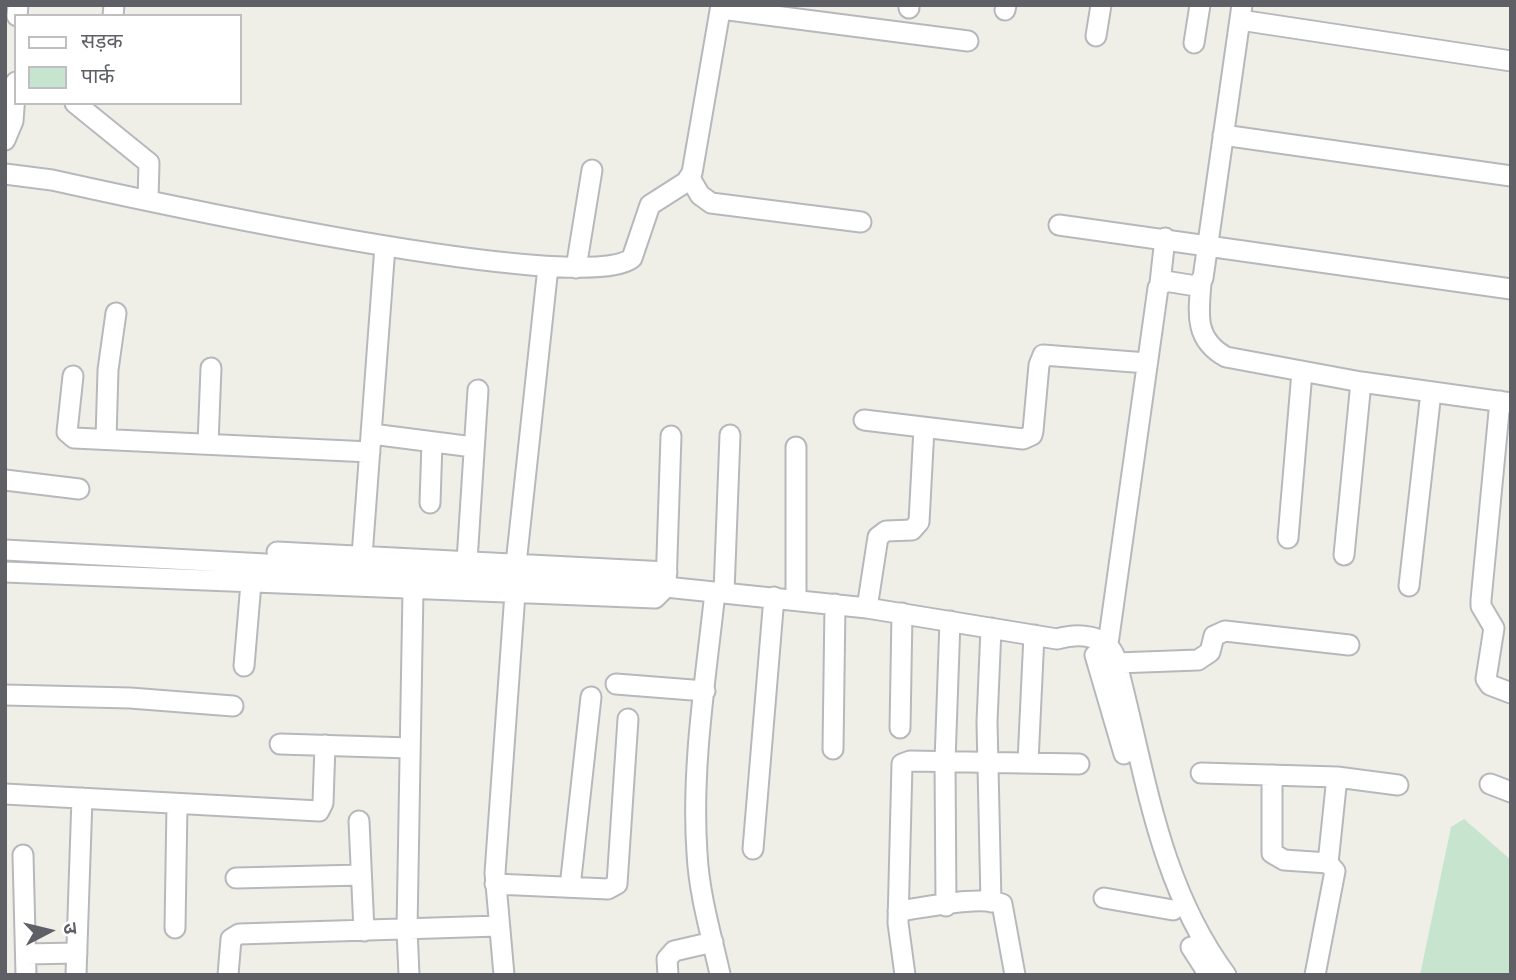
<!DOCTYPE html>
<meta charset="utf-8">
<style>
body{margin:0}
#map{position:relative;width:1516px;height:980px;overflow:hidden;background:#efefe8;font-family:"Varela Round","Noto Sans Devanagari",sans-serif}
canvas{display:block}
.frame{position:absolute;inset:0;border:7px solid #5f6066;pointer-events:none}
.legend{position:absolute;left:14px;top:14px;width:228px;height:91px;box-sizing:border-box;background:#fff;border:2px solid #bfbfc2;margin:0;padding:9px 12px;list-style:none;font-size:21px;color:#5f6066}
.legend li{display:flex;align-items:center;gap:14px;height:35px}
.legend b{width:35px;border:2px solid #bfbfc2}
.north{position:absolute;left:14px;top:896px;width:70px;height:70px;-webkit-text-stroke:5px #fff;paint-order:stroke;rotate:83deg;font-size:19px;font-weight:700;line-height:28px;text-align:center;color:#5f6066}
.north::after{content:'';display:block;margin:auto;width:24px;height:32px;background:#5f6066;clip-path:polygon(50% 0,100% 100%,50% 72%,0 100%)}
</style>
<div id="map">
<canvas width="1516" height="980"></canvas>
<div class="frame"></div>
<ul class="legend">
<li><b style="height:9px;background:#fff"></b>सड़क</li>
<li><b style="height:19px;background:#c7e4ce"></b>पार्क</li>
</ul>
<div class="north">उ</div>
</div>
<script>
const c = document.querySelector('canvas').getContext('2d');
c.lineJoin = 'round';
function fillPath(path, color) { c.fillStyle = color; c.fill(path, 'evenodd'); }
function stroke(path, color, width, dash) { c.strokeStyle = color; c.lineWidth = width; c.lineCap = dash ? 'butt' : 'round'; c.setLineDash(dash || []); c.stroke(path); }
fillPath(new Path2D(`
 M1464,819l47,41v115h-91l31,-148z`), '#c7e4ce');
const minor = new Path2D(`
 M909,8v-3
 M721,9l247,32
 M1005,10l1,-5
 M17,16l1,-11
 M113,16l1,-11
 M1240,20l271,41
 M1096,36l5,-31
 M1194,43l6,-38
 M75,103l74,60 -1,37
 M1223,135l288,41
 M5,140l8,-19 3,-39
 M5,174l47,6c81,18 533,118 580,78l18,-53 36,-23 6,-9 29,-168
 M690,178l10,17 11,8 150,19
 M1059,225l452,64
 M576,268l16,-98
 M1160,283l5,-45
 M1201,284c-3,31 -6,56 25,73l135,25 150,21
 M73,376l-6,56 7,6 296,14
 M1500,401l-19,199v6l13,22 -8,51 4,6 21,8
 M864,420l159,19 9,-4 1,-4 6,-66 4,-10 104,8
 M372,434l101,13
 M106,439l2,-69 8,-57
 M208,444l3,-76
 M5,480l74,9
 M430,503l2,-61
 M1288,538l14,-166
 M5,550l632,34 230,24 190,31c21,-6 49,-5 58,18 30,110 41,223 111,318
 M277,552l390,20
 M1344,555l17,-173
 M362,556l23,-310
 M467,561l11,-171
 M516,564l32,-297
 M5,572l650,26 11,-11 5,-151
 M1409,586l22,-194
 M715,592c-9,85 -24,175 -18,261 2,41 14,81 23,121
 M724,592l6,-157
 M796,599v-152
 M867,608l11,-71 8,-6 26,-1 7,-8 5,-94
 M1095,655l29,99
 M1117,663l81,-3 12,-8 4,-16 11,-5 124,14
 M1100,664l8,-20 50,-356 7,-7 31,5 7,-8 39,-273
 M244,666l7,-83
 M616,684l89,7
 M5,695l125,3 103,8
 M900,728l2,-115
 M280,744l130,4
 M833,749l2,-145
 M1028,762l6,-127
 M1201,773l136,4 61,8
 M1272,775v78l12,7 44,3 7,8 -20,104
 M1490,784l21,8
 M5,794l314,17 4,-8 2,-58
 M359,821l5,110
 M753,849l21,-252
 M23,855l3,120
 M1328,863l9,-86
 M236,878l125,-3
 M495,884l113,5 9,-5 11,-165
 M570,887l21,-190
 M1104,898l69,12
 M991,902l-4,-180 4,-94
 M946,906l-1,-145 5,-140
 M898,911c27,-3 80,-16 104,-7l13,71
 M175,928l2,-124
 M1191,947l18,28
 M26,954l51,-1
 M76,975l6,-177
 M228,975l3,-36 8,-5 259,-8
 M409,975l-2,-46 6,-339
 M504,975l-9,-102 20,-280
 M668,975l-1,-16 7,-8 39,-9
 M905,975l-7,-52 4,-159 8,-3 169,3`);
stroke(minor, '#b7b8bc', 23);
stroke(minor, '#fff', 19);
</script>
